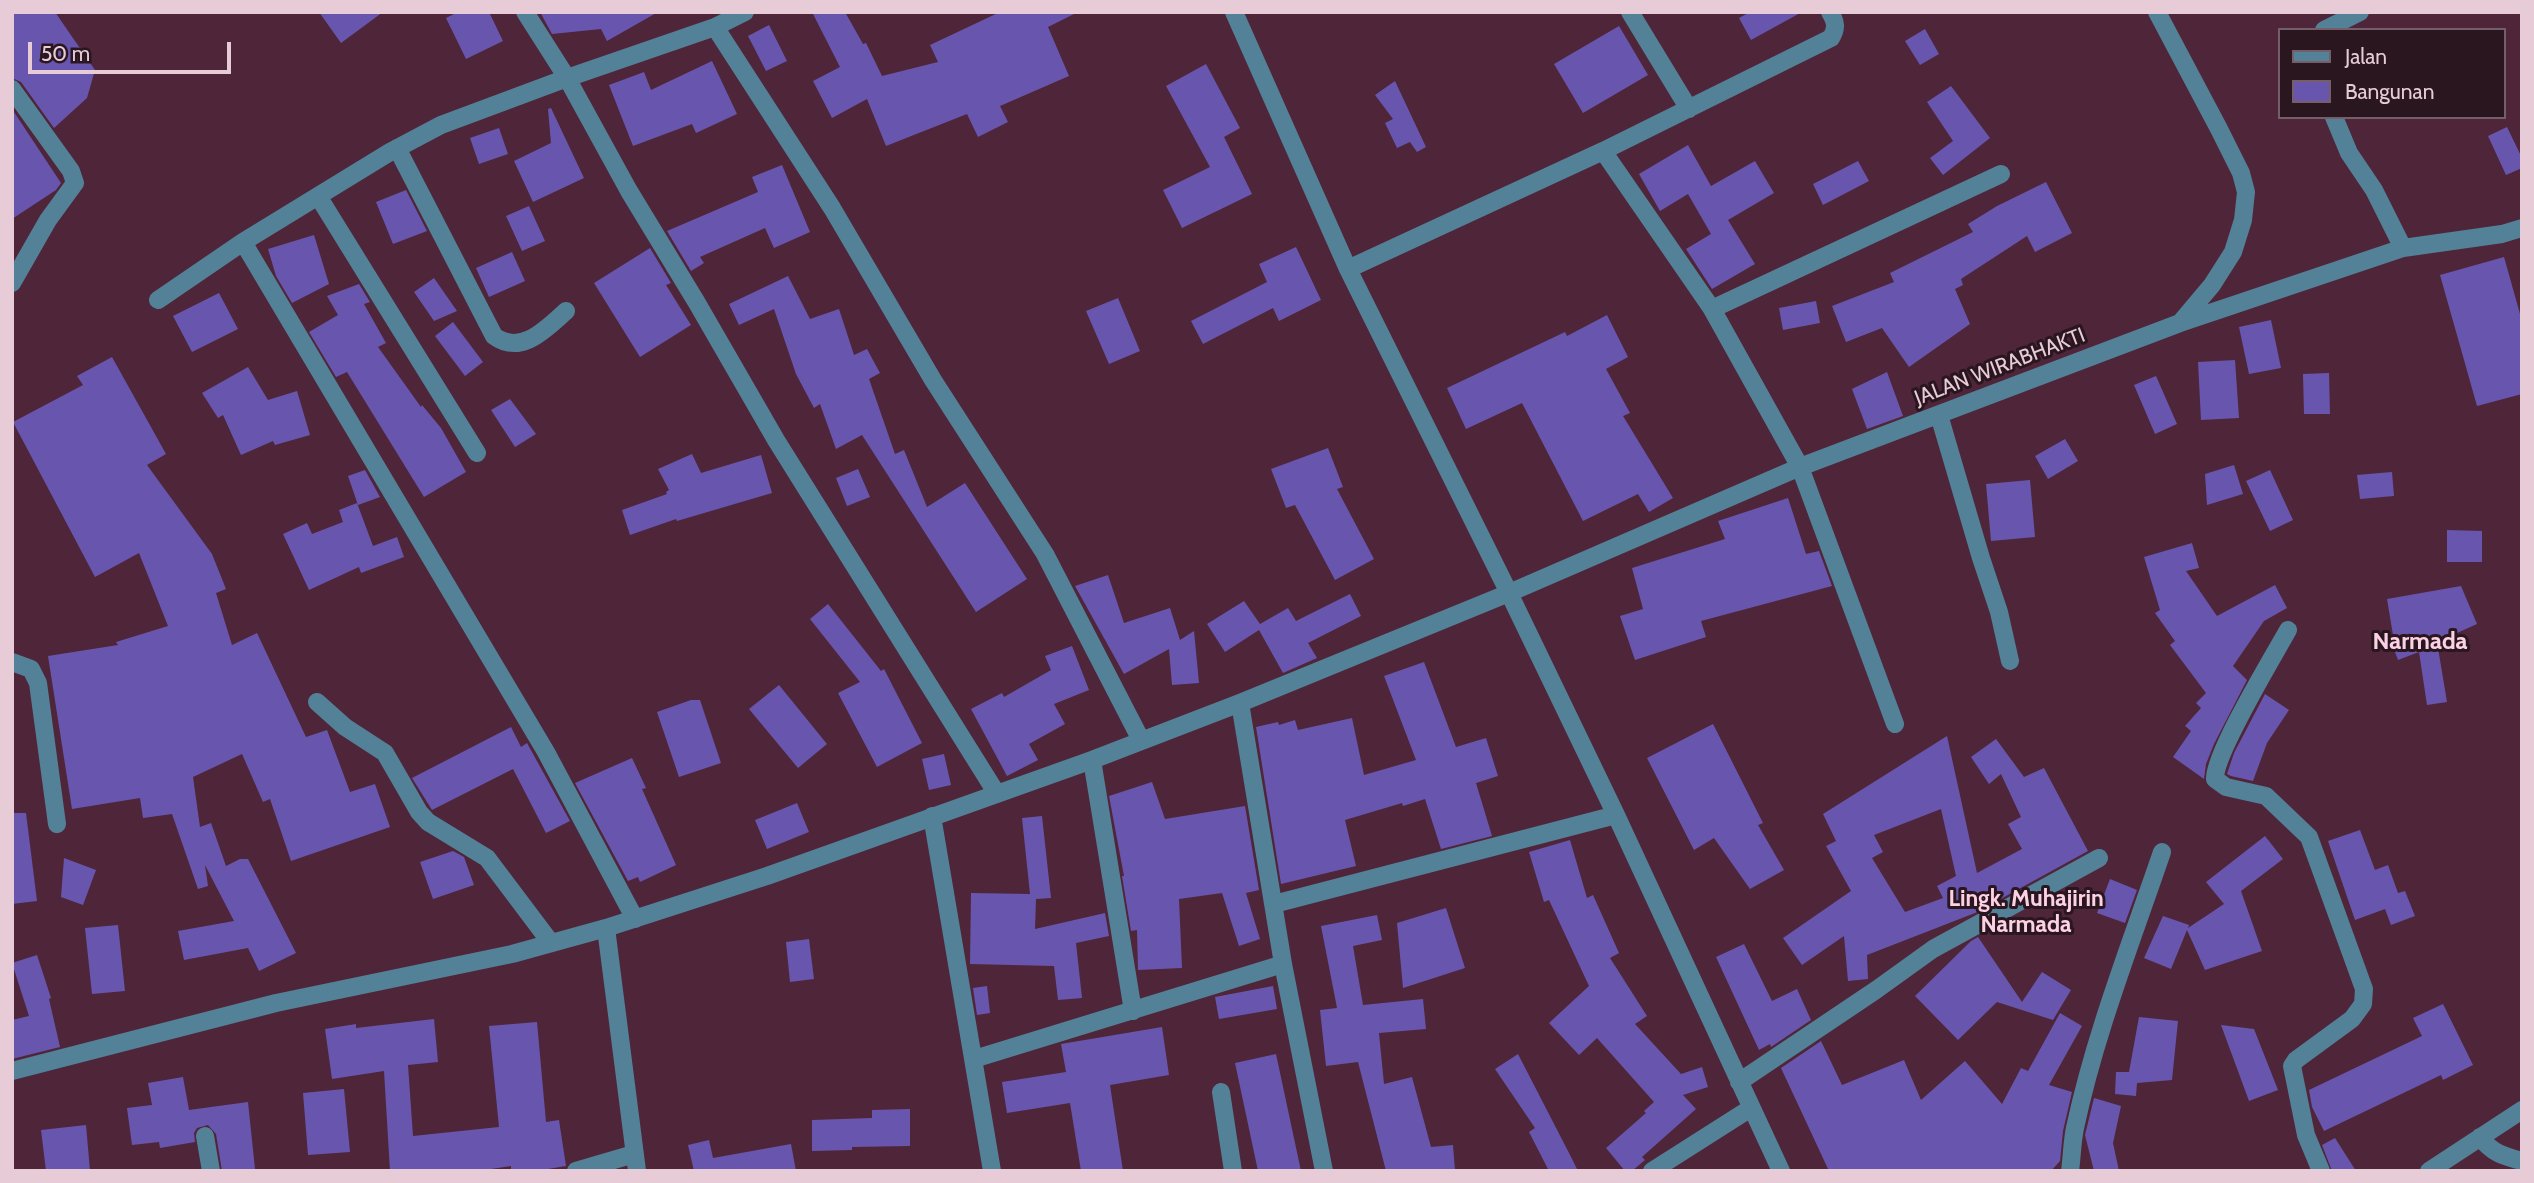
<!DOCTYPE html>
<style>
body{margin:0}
#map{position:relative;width:2534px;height:1183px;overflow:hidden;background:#4f2539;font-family:Cabin,sans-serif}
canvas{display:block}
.frame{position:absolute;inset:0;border:14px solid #e7cbd7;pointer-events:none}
.legend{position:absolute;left:2278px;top:28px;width:228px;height:91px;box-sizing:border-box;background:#29161f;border:2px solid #755e69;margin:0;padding:9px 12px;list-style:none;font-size:21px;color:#e7cbd7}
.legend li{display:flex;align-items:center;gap:14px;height:35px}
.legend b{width:35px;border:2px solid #755e69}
.scale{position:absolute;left:28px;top:42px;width:203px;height:32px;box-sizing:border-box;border:4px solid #e7cbd7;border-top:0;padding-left:9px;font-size:21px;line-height:24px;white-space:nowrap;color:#e7cbd7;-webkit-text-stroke:5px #29161f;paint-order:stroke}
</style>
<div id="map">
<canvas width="2534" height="1183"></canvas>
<div class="frame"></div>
<ul class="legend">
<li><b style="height:9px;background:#538198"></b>Jalan</li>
<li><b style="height:19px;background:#6856ae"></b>Bangunan</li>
</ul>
<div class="scale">50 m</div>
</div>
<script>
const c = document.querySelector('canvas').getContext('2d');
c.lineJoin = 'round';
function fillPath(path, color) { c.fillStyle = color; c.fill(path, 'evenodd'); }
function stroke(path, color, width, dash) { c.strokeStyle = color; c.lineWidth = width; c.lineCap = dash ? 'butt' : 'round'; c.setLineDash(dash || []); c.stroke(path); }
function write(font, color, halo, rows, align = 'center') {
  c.font = font + ' Cabin,sans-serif'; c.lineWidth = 6; c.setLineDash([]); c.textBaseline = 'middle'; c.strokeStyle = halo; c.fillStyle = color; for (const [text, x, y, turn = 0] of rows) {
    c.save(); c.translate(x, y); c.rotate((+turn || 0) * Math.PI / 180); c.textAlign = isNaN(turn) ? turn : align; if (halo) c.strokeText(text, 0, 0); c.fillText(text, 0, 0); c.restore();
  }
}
fillPath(new Path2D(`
 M12,12h43l40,58 -8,28 -33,30 -33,-46 -9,-4z
 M319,12h64l-42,31z
 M458,12h31l14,29 -37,18 -20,-41z
 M540,12h118l-51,29 -6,-12 -49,5z
 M812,12h33l18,32 3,-1 16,33 56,-14 -8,-17 70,-33h78l-30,15 21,49 -69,30 8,16 -30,15 -11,-23 -81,32 -19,-47 -35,19 -19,-37 27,-14z
 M1750,12h52l-51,28 -12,-22z
 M769,25l18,36 -21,10 -18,-35z
 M1619,26l29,49 -65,38 -29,-49z
 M1925,29l14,25 -19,11 -15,-24z
 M712,61l25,53 -41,19 -4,-9 -59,22 -24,-61 35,-13 7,18z
 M1206,64l34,64 -16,9 28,57 -70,34 -19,-38 47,-23 -44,-81z
 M1395,81l31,66 -9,5 -7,-10 -13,6 -12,-25 8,-4 -18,-24z
 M1951,86l39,52 -47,37 -13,-17 23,-17 -26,-39z
 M551,108l33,70 -51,24 -19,-41 37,-18 -3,-34z
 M12,109l49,74 -5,7 -44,29z
 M2507,127l15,31v10l-16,7 -18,-39z
 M499,128l9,26 -29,10 -9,-26z
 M1688,145l23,41 44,-25 19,32 -46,27 27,44 -43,25 -26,-40 25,-15 -23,-40 -28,17 -21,-37z
 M1858,161l11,20 -46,24 -10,-21z
 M782,165l28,67 -36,16 -9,-20 -65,29 4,6 -13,8 -24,-40 91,-39 -6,-15z
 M2046,182l26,51 -37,19 -8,-16 -66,43 2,6 -8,4 15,35 -61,43 -27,-39 -36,14 -14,-36 62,-24 -4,-9 83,-41 -5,-8 29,-18z
 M406,190l21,41 -34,13 -17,-42z
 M529,206l16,35 -23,10 -16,-35z
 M314,235l15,49 -37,19 -16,-27 -8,-27z
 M1296,247l25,53 -42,21 -6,-13 -70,36 -12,-23 76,-39 -8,-18z
 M650,248l21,35 -5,2 25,40 -51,32 -46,-74z
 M512,252l13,29 -36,16 -13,-29z
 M2504,257l18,64v73l-45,12 -37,-131z
 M788,276l22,43 29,-10 15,46 13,-6 13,24 -11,6 26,75 9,-4 23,57 38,-24 62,96 -51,33 -114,-177 -26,14 -16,-45 -6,4 -18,-34 -22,-65 -35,16 -10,-21z
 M434,278l23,33 -23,10 -20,-29z
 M359,284l11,18 -6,2 22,39 -8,4 43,60 1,-2 19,23 25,44 -42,25 -77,-125 -11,5 -27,-45 29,-17 -11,-19z
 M219,293l19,36 -46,23 -19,-36z
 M1118,298l22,53 -31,13 -23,-53z
 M1816,301l4,22 -37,7 -4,-22z
 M1607,315l21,42 -22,12 24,44 -7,3 50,82 -24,14 -11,-18 -55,27 -61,-118 -56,26 -19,-41 118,-56 2,4z
 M2271,320l10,48 -32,6 -10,-47z
 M453,322l30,40 -18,14 -30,-40z
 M112,357l54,97 -19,11 65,89 14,35 -10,4 16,52 25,-12 49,104 21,-7 23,62 25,-8 15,43 -99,34 -21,-62 -7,3 -21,-48 -49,23 7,50 11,-4 15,43 14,-7h8l48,94 -37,18 -11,-23 -64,12 -6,-29 56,-10 -29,-56 3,21 -10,3 -26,-75 -29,4 -3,-20 -68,11 -24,-153 70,-11 -2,-3 52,-16 -29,-73 -44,24 -82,-155 70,-37 -6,-9z
 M2235,360l4,58 -38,2 -3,-58z
 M248,367l20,33 29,-9 13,44 -35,10 -2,-4 -32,14 -18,-40 -5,3 -16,-25z
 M1887,372l16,44 -36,13 -15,-40z
 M2329,373l1,41h-26l-1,-40z
 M2156,376l21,48 -22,10 -21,-49z
 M510,399l26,35 -21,13 -24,-37z
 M2065,439l13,22 -30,18 -13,-23z
 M1328,448l15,39 -6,2 37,70 -39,21 -40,-75 -9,3 -15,-39z
 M692,454l9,19 60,-18 11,38 -95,28 -1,-2 -46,16 -8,-25 45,-16 -1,-2 3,-2 -11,-21z
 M2234,465l9,29 -36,11 -2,-31z
 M858,469l12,28 -23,9 -11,-28z
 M365,470l15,27 -22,8 -10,-29z
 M2270,470l23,50 -23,11 -24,-50z
 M2392,472l2,24 -34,3 -3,-24z
 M2030,480l5,57 -44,4 -5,-57z
 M1788,498l18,56 13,-3 13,35 -131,35 5,16 -71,23 -15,-44 23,-7 -11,-41 93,-29 -7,-18z
 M357,503l16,43 24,-9 7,20 -43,16 -2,-6 -50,23 -26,-56 24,-11 5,11 31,-12 -4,-12z
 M2447,530l35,1v31h-35z
 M2192,543l7,25 -13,3 31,45 58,-31 12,23 -23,13 -31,45 14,14 -33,64 -8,20 -2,15 -31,-22 18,-26 -6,-5 16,-18 -5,-5 10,-10 -36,-48 5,-4 -20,-28 5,-3 -16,-53z
 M1108,575l16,48 46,-15 10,32 14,-9 5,52 -27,2 -3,-36 -45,25 -49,-88z
 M2461,586l16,38 -40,18 10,60 -20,3 -8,-53 -21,8 -9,-24 4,-1 -6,-36z
 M1350,594l11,22 -53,27 9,15 -34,15 -24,-43 -34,22 -18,-28 37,-23 16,23 28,-16 8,13z
 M828,604l53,67 3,-2 38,74 -45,24 -39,-74 22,-11 -50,-63z
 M1072,646l17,44 -35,14 11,20 -36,20 9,16 -31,16 -36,-67 31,-16 2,4 47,-27 -6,-14z
 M1424,662l32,85 30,-9 12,38 -22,7 16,53 -51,13 -16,-50 -22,7 -1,-3 -57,17 11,46 -75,18 -25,-157 22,-5 1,3 16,-5 3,10 54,-12 12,57 52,-15 -32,-84z
 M779,685l48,59 -29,24 -49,-59z
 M2265,694l24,16 -22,33 -14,38 -22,-5 -4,-2 7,-21z
 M691,700h9l21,63 -42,14 -22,-65z
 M1713,724l50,99 -5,2 26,45 -34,19 -36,-51 -20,12 -47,-92z
 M511,727l10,20 6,-4 43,78 -24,12 -33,-64 -81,41 -20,-32z
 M1947,736l30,137 45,-24 -14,-25 13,-7 -20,-43 -12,10 -18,-27 25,-18 28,38 20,-9 44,83 -113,62 -108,42 1,24 -20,2 -4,-45 -42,29 -19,-27 68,-47 -25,-45 10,-5 -13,-27zM1941,809l15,67 -19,10 6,12 -38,14 -33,-54 11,-6 -9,-17z
 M944,754l7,31 -22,5 -7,-31z
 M632,758l14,30 -4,1 34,76 -36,17 -2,-5 -10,4 -53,-98z
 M1152,782l13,37 80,-13 14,84 -13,3 14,46 -21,7 -17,-53 -43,6 3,69 -44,2 -1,-40 -6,1 -9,-55h2l-15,-80z
 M797,803l12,29 -42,17 -12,-29z
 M12,813h14l11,88 -25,3z
 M1042,816l9,82 -15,1 -1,30 70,-16 4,23 -33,7 6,55 -24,2 -4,-34 -84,-2 1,-71 59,1 -8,-76z
 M2360,830l15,40 13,-5 10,28 7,-2 10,25 -24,9 -6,-16 -30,11 -27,-79z
 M2265,836l18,23 -42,32 21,60 -57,19 -18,-40 -16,39 -27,-11 19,-42 26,9 -1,3 36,-24 -18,-22z
 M1570,840l17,58 6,-3 26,58 -9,5 37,58 -12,8 46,50 21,-7 6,20 -25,8 13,14 -54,48 3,3 -13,11h-7l-19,-23 40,-35 -2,-2 10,-9 -57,-64 -18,17 -30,-32 40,-37 -40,-86 -5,2 -15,-50z
 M453,851l11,6 10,28 -41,14 -13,-37z
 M64,858l32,12 -13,35 -22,-8z
 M2110,879l27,11 -12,33 -28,-10z
 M1446,908l19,60 -62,20 -6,-65z
 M1377,915l5,25 -29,6 10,59 60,-6 3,30 -47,4 5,51 28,-7 19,70 22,-2 2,26h-69l-28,-109 -32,4 -6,-56 17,-2 -16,-82z
 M118,925l7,66 -33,3 -7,-66z
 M1978,937l44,65 20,-30 29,18 -18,30 -56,-18 -39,38 -43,-44 56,-55z
 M809,939l5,40 -24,3 -4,-40z
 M1744,944l28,57 25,-12 14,31 -40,27 -1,-3 -11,6 -43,-93z
 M37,955l14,43 -2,1 11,48 -48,12v-39l17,-4 -17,-53z
 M987,986l3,27 -13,2 -4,-27z
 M1273,986l4,23 -58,10 -4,-22z
 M2443,1004l30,61 -30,15 -2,-5 -117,56 -12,-24 -3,-17 113,-54 -9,-18z
 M2060,1013l22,13 -33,59 23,7 -9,39 -3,30 -9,10h-222l-48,-103 40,-27 21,44 62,-25 17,40 44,-39 37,43 19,-36 7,3z
 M2139,1017l39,4 -6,59 -35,3 -1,13 -21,-2 1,-22h13z
 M434,1019l4,43 -30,3 5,71 86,-9 -10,-101 48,-4 9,100 13,-2 7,46 -30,5h-25v-5l-33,5h-88l-6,-100 -52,8 -7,-50 31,-5v4z
 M2221,1025l33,4 24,61 -29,11z
 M1162,1027l7,48 -59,10 13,86h-42l-11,-68 -63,10 -5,-31 64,-10 -5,-28z
 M1276,1054l25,117h-43l-23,-108z
 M1518,1054l51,99 9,18h-29l-20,-39 6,-4 -40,-59z
 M183,1077l6,33 59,-8 7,67 -33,2 -6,-37 -8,-9 -11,3 -3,5 1,9 -35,6 -1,-6 -27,3 -5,-37 25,-3 -4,-22z
 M344,1089l6,63 -42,3 -5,-62z
 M2094,1098l27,8 -8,37 6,28h-25l-9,-36z
 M910,1109v37l-58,1v3l-40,1v-31l60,-2v-8z
 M86,1125l4,46h-44l-5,-41z
 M2335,1138l21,33h-24l-10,-26z
 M709,1140l4,18 78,-14 5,27h-102l-6,-26z`), '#6856ae');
stroke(new Path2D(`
 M525,12l42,66 62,113 68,112 79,137 221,354
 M1234,12l114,257 161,324 107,222 165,356
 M1630,12l59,97
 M2157,12l62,117 22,44 5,19 -3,28 -10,32 -21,33 -32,38
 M715,27l117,181 101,172 112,174 96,186
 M2324,30l36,-18
 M12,89l59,82 4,12 -27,37 -36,63
 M2334,117l15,36 25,37 29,58
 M397,148l97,188c27,20 52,-7 72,-25
 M1603,151l109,158 88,158 95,257
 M318,196l159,257
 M1348,269l255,-118 228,-113c6,-10 5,-16 -1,-26
 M158,300l85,-58
 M1712,309l289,-135
 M1939,415l42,143 18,54 11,49
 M2288,630c-15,27 -74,124 -73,149l11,8 40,9 43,41 55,152 -1,15 -11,15 -56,41 -4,6 14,69 15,36
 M12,662l19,7 7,14 19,141
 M317,702l28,25 40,26 34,59 9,10 59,36 64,85
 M1240,703l43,261 41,207
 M1092,760l41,251
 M932,816l60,355
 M1274,904l342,-89
 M635,919l-89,-167 -303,-510 147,-90 51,-27 126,-47 148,-51 30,-15
 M606,928l31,243
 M974,1059l309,-95
 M12,1071l264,-68 236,-49 94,-26 161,-52 325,-116 148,-57 269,-110 291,-126 380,-144 223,-75 99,-14 20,-6
 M1739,1082l137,-92 57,-41 166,-91
 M1221,1092l12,79
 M205,1136l6,35
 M2480,1137c12,16 23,19 42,24
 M576,1171l58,-17
 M1652,1171l99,-63
 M2070,1171c2,-14 2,-29 5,-43 20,-94 56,-185 87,-276
 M2429,1171l93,-61`), '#538198', 18);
write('21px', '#e7cbd7', '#29161f', [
 ["JALAN WIRABHAKTI",2000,367,-21]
]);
write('bold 23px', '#fdd1e4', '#29161f', [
 ["Lingk. Muhajirin",2026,899],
 ["Narmada",2026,925]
]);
write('bold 24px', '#fdd1e4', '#29161f', [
 ["Narmada",2420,642]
]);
</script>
